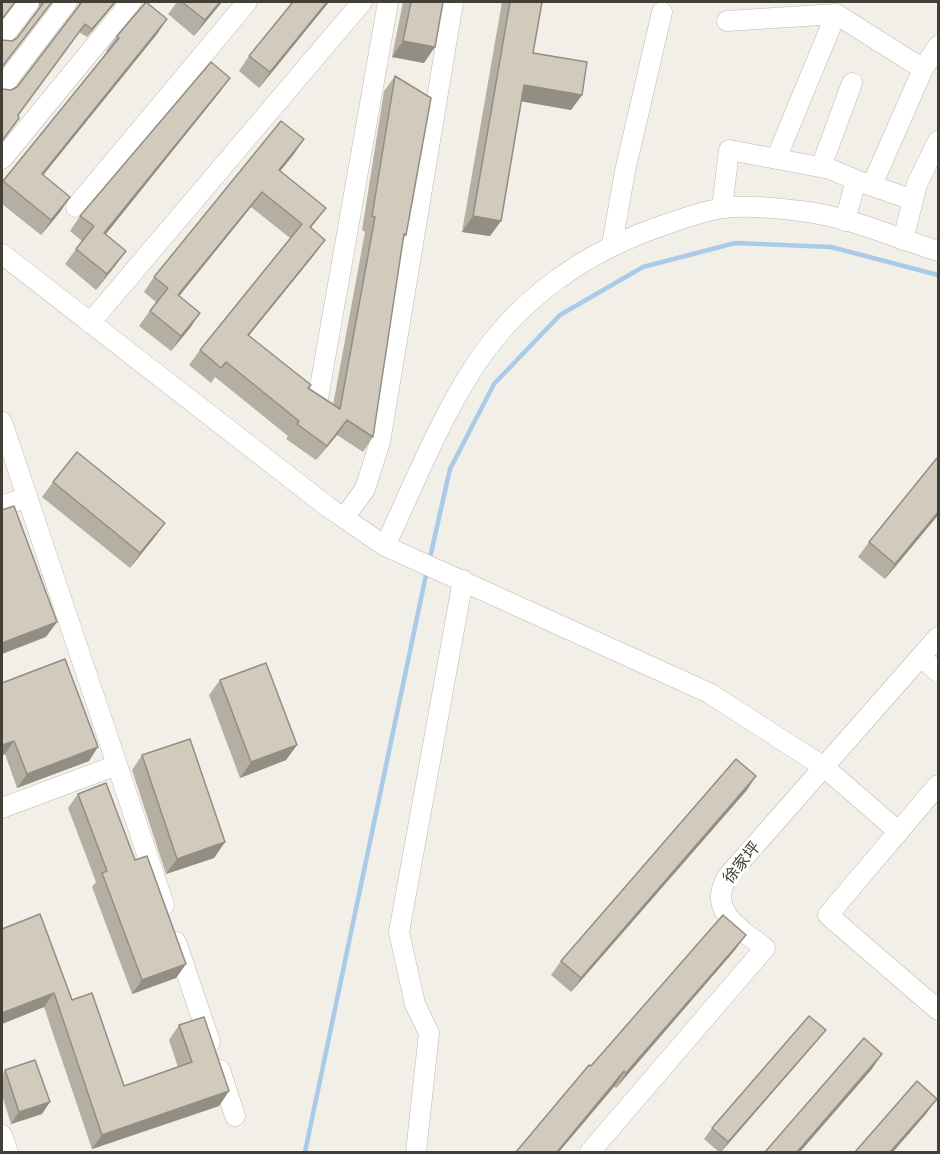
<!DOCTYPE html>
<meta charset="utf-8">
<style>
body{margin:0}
#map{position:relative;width:940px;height:1154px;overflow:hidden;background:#f1efe7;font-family:Montserrat,sans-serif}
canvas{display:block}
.frame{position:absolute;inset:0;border:3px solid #433f37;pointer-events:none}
</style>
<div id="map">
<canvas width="940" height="1154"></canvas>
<div class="frame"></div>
</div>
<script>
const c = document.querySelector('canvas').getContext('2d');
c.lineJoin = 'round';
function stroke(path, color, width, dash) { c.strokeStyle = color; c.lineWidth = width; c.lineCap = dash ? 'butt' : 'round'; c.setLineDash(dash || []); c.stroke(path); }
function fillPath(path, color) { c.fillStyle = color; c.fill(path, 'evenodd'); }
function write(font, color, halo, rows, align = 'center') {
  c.font = font + ' Montserrat,"Noto Sans SC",sans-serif'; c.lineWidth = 6; c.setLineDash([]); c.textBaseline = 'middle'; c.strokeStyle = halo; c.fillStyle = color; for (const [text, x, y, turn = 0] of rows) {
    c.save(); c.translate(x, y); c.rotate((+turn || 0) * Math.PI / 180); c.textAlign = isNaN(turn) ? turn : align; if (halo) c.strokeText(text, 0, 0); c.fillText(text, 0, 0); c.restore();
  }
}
stroke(new Path2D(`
 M429,562l21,-93 44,-85 66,-69 83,-48 92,-24 96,4 107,28
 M305,1152l122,-582`), '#a9cbe8', 4.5);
const minor = new Path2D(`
 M727,21l109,-7 87,55 -51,116
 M2,38l27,-36
 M923,69l15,-23
 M2,87l65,-85
 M2,159l129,-157
 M776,159l60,-145
 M821,167l31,-84
 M861,182l52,18
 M76,207l171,-205
 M722,208l7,-58 101,19 26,11 -11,41
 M903,240l14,-56 21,-43
 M612,245l13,-74 37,-159
 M2,254l326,253 57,39 324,147 115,74 75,65
 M90,323l272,-321
 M318,398l70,-396
 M2,422l162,483
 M2,506l25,-9
 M344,518l21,-29 15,-47 73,-440
 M385,546c26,-55 52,-120 84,-171 46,-76 118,-125 201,-152 17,-6 35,-12 53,-15 25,-3 52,0 77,3 47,5 93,26 138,40
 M921,657l17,15
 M938,785l-110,130 110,95
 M2,808l115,-43
 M176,942l34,100
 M220,1070l15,46
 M2,1135l6,17
 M416,1152l13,-119 -14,-29 -16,-72 64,-352
 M590,1152l175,-204c-24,-19 -58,-36 -38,-71l211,-240`);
stroke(minor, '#bfb9ad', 21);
stroke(minor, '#fff', 20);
fillPath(new Path2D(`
 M39,2h13l-50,66 10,-27 5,-3 22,-30z
 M78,2h38l-29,35 -8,-5 -61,84 -4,10 -3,-36 6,-3 60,-79 2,-5z
 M177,2h45l-28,34 -26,-22z
 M293,2h36l-70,86 -20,-17 10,-15z
 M403,2h40l-19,61 -32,-6z
 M502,2h40l-9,51 49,42 -11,15 -50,-9 -20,120 -11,15 -28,-4z
 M167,19l-10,15 -114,141 27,22 -10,15 -19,23 -39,-31v-20l105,-132 -1,-1 11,-15z
 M395,76l11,159 -3,4 -30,198 -10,15 -26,-17 -21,25 -30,-21 2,-3 -73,-59 -4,6 -22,-18 11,-15 90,-112 -39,-31 -72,89 21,17 -10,15 -19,23 -32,-25 17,-24 -12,-10 10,-15 140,-123 -14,17 46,37 -15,20 3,27 -65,80 59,53 25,17 32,-173 -3,-2 22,-139z
 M219,93l-114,141 21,17 -11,15 -19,24 -31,-26 17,-23 -12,-10 10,-15z
 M939,460v54l-54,65 -27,-22 11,-15z
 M53,482l112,41 -11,15 -24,30 -88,-71z
 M220,680l77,65 -11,15 -46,18 -31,-83z
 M2,683l87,78 -72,27 -12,-34z
 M142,755l83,87 -11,16 -48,16 -34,-104z
 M747,790l-176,202 -20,-17 10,-14z
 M78,794l57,66 51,104 -10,14 -44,16 -40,-107 4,-5 -28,-74z
 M2,929l70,71 52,86 54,-19 -9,-27 10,-15 50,66 -10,15 -127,43 -48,-142 -42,17z
 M735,950l-119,138 -25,-22z
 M817,1041l-96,111h-2l-15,-13 8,-11z
 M5,1070l37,44 -31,10 -9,-29v-20z`), '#b5afa3');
fillPath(new Path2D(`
 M115,2h1l-29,35 5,-8z
 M220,2h2l-28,34 11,-16z
 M327,2h2l-70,86 11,-16z
 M167,19l-10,15 -125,155 10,-15z
 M403,41l32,6 -11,16 -32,-6z
 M230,78l-11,15 -125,156 10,-16z
 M524,85l58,10 -11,15 -58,-10z
 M304,139l-10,15 -25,31 10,-15z
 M262,192l-11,15 -83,103 10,-15z
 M70,197l-10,15 -19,23 10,-15z
 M473,216l28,5 -11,15 -28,-4z
 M325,240l-11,15 -76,94 10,-14z
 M126,251l-11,15 -19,24 11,-16z
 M200,313l-10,15 -19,23 10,-15z
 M347,420l-10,15 -21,25 11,-14z
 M939,511v3l-54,65 10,-15z
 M165,523l-11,15 -24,30 10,-15z
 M57,622l-11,15 -44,17v-11z
 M14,741l-9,13 -3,2v-11z
 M297,745l-11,15 -46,18 11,-16z
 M98,747l-9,14 -72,27 10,-14z
 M756,776l-9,14 -176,202 10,-14z
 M225,842l-11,16 -48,16 11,-15z
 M746,935l-11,15 -119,138 10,-15z
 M186,964l-10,14 -44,16 10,-14z
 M54,993l-10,14 -42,17v-11z
 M826,1030l-9,11 -96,111 7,-10z
 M882,1054l-10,15 -72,83h-3z
 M624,1071l-10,16 -55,65h-2z
 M229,1091l-10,15 -127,43 10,-14z
 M937,1099l-11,15 -33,38h-3z
 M50,1102l-8,12 -31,10 8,-12z`), '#938e84');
const building = new Path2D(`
 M2,2h13l-13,17z
 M44,2h8l-50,65v-27l10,1 5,-3z
 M82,2h33l-23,27 -7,-5 -67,91 1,3 -17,23v-52l9,1 6,-3z
 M146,2l21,17 -125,155 28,23 -19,23 -48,-39 116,-143 -2,-2z
 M182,2h38l-15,18z
 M293,2h34l-57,70 -21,-16z
 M411,2h32l-8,45 -32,-6z
 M510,2h32l-9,51 54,9 -5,33 -58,-10 -23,136 -28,-5z
 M211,62l19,16 -126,155 22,18 -19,23 -31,-25 18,-23 -14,-10z
 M395,76l36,22 -25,137 -2,-1 -31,203 -26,-17 -20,26 -30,-22 2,-3 -73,-59 -5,6 -21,-18 102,-126 -40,-32 -84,103 22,18 -19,23 -31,-25 18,-23 -14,-11 127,-156 23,18 -25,31 47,38 -16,19 15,13 -77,95 63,50 -3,3 32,21 35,-192 -3,-1z
 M77,452l88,71 -25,30 -87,-71z
 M937,458l2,2v51l-44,53 -26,-22z
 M14,506l43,116 -55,21v-133z
 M65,659l33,88 -71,27 -13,-33 -12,4v-62z
 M266,663l31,82 -46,17 -31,-82z
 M190,739l35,103 -48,17 -35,-104z
 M736,759l20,17 -175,202 -20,-17z
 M106,783l29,77 12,-4 39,108 -44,16 -40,-107 5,-2 -29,-77z
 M40,914l32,86 20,-7 32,93 68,-24 -13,-37 25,-8 25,74 -127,44 -48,-142 -52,20v-84z
 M723,915l23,20 -120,138 -2,-2 -67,81h-41l73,-87 2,1z
 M809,1016l17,14 -98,112 -16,-14z
 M864,1038l18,16 -85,98h-32z
 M35,1060l15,42 -31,10 -14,-42z
 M917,1081l20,18 -47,53h-35z`);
fillPath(building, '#d2cbbd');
stroke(building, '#938e84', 1.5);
write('16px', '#433f37', '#fff', [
 ["徐家坪",742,863,-51]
]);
</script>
